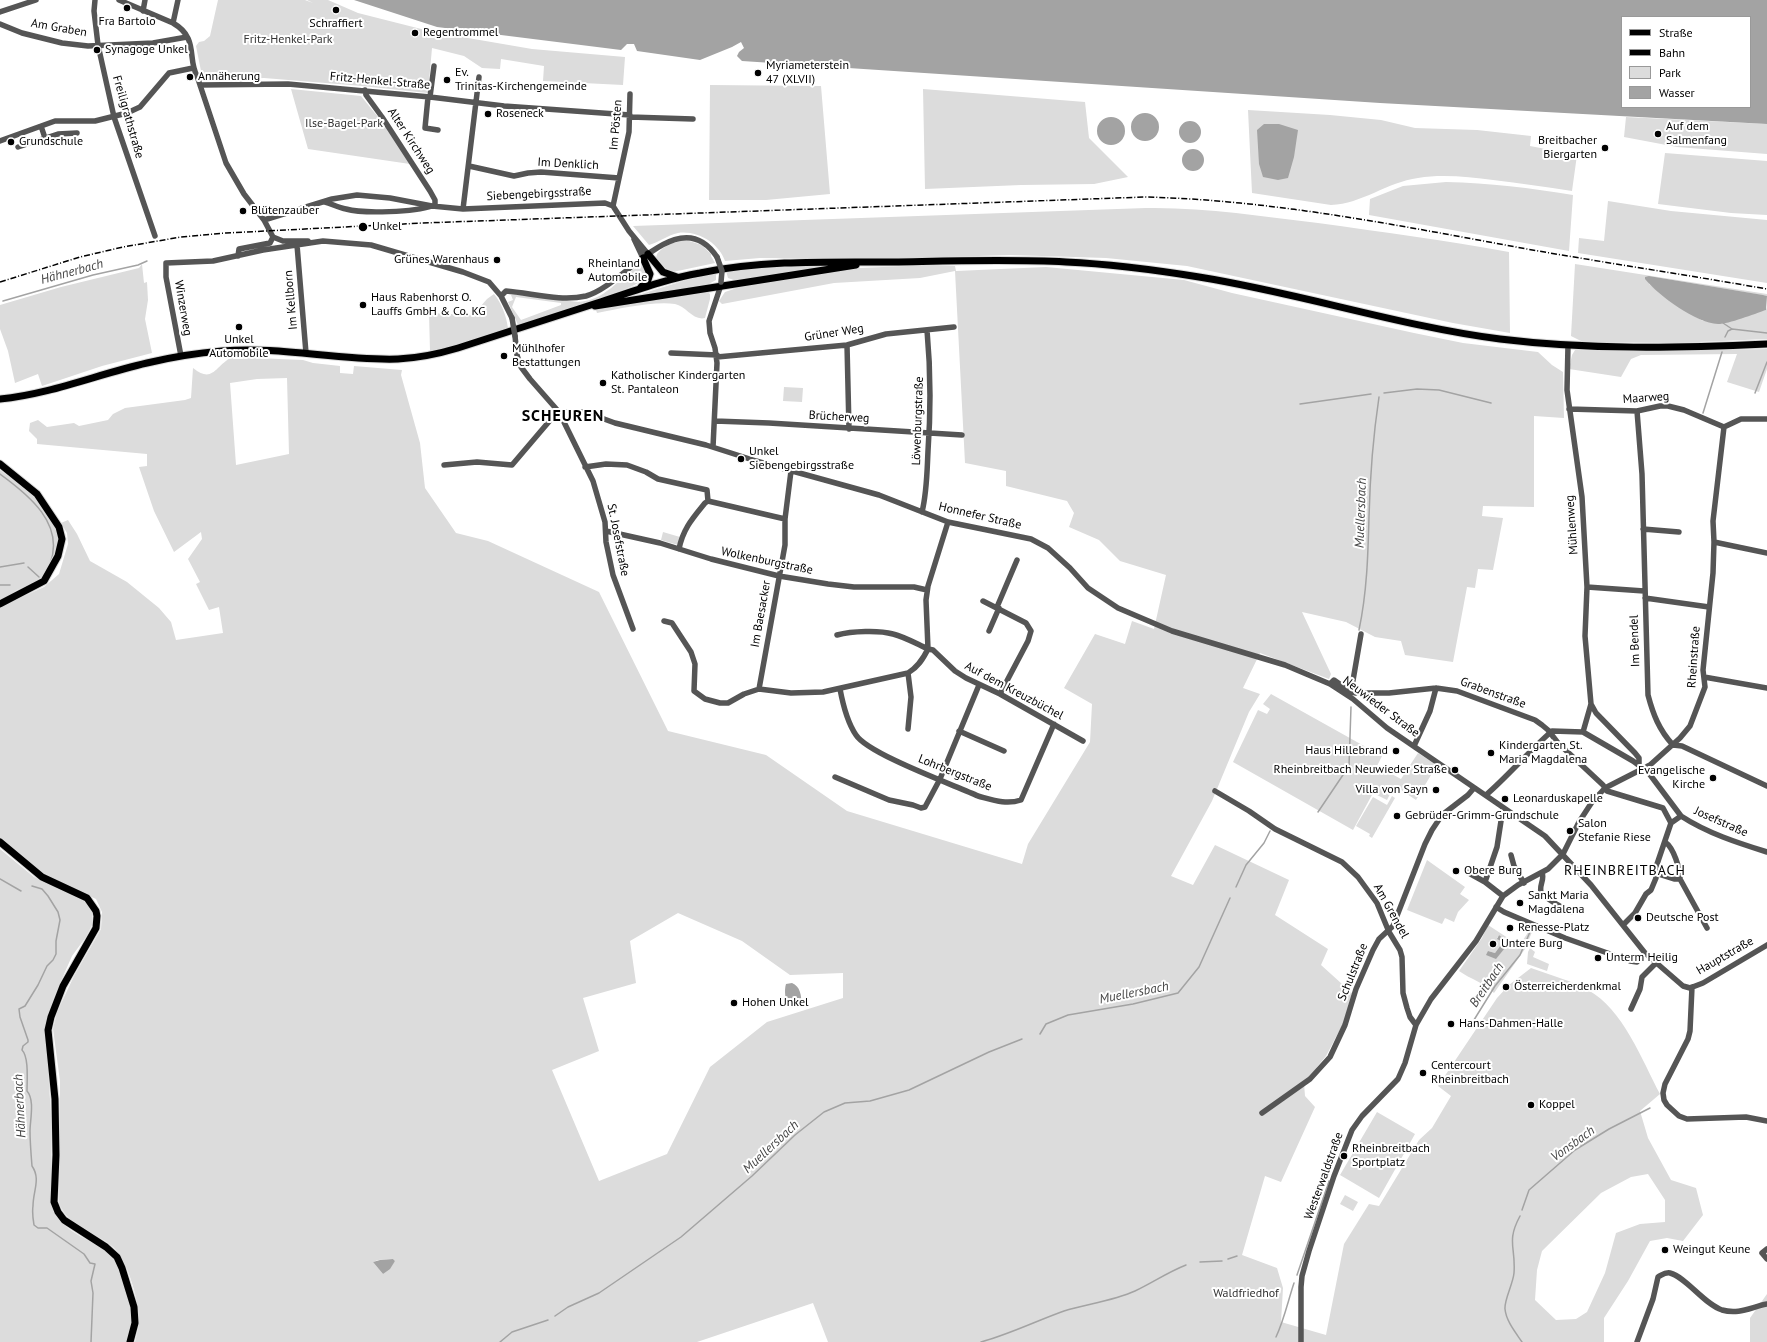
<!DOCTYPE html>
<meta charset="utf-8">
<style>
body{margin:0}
#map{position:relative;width:1767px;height:1342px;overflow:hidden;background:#fff;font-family:"PT Sans",sans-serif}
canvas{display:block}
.legend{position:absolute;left:1621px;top:16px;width:130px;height:92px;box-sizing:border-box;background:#fff;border:1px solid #999;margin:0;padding:5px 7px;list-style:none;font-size:12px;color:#000}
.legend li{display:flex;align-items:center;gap:8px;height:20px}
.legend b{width:20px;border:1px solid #999}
</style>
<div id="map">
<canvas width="1767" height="1342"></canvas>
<ul class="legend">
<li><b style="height:5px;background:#000"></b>Straße</li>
<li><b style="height:5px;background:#000"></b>Bahn</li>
<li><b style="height:11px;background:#dcdcdc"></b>Park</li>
<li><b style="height:11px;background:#a3a3a3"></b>Wasser</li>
</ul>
</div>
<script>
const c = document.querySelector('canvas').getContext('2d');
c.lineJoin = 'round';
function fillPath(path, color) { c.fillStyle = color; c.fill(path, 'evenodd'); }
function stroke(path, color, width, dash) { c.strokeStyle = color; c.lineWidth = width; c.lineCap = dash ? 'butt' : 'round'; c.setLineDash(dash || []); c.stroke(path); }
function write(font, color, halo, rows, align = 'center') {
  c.font = font + ' "PT Sans",sans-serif'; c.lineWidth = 4; c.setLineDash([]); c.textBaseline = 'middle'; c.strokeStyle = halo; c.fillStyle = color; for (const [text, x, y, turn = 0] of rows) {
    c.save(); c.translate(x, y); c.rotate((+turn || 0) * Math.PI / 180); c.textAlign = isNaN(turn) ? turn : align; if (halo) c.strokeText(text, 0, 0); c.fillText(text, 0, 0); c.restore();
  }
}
fillPath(new Path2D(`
 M218,0h87l8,3 -6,-3h21l30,13 75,19 99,17 93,8 -2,28 -80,-4 1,-15 -43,-7 -1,10 -18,-1 -18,-12 -32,-8 -4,45 -66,-7 -98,-8 -61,3 -7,-35 3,-4 5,-1 6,-5z
 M710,85l111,1 9,108 -64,6h-57z
 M291,89l70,7 26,32 23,36 -102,-15z
 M923,89l162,13 4,36 39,39 -34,7 -73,1 -96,4z
 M1248,110l82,5 51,5 34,8 62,2 54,6 -1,10 47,9 -5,36c-26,-4 -52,-8 -79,-11 -24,-3 -51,-6 -75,-2 -31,4 -56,26 -87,27l-79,-12z
 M1626,117l141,7v30l-90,-7 -53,-10z
 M1665,153l102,8v54l-36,-2 -73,-9z
 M1446,182c43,1 85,6 127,13l-4,56 -200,-36 1,-16 33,-13z
 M1608,201l63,10 96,9v63l-189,-30 1,-15 25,3z
 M1146,208c57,-1 114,8 172,15 64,9 127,17 191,29l1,81 -57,-10 -266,-57 -81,-8 -96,-3 -129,4 -121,-1 -35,3c-6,-18 -28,-31 -47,-28 -10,2 -19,9 -29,12l-16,-19z
 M686,240l16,5 9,9v2l4,7 -42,9 -7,-3 -10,-11 1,-4c7,-9 17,-12 29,-14z
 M142,264l2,19 3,-1 1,18 -3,19 7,34 -50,13 -60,20 -4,-12 -23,9 -7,-32 -8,-22v-24l61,-18 78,-19z
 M1575,264l192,30v2l-118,-20v8l26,20 28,17 63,-11 1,-3v32l-91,4 -93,-1 -12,-6z
 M933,265l22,1 1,5 90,-4 138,13 48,13 182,40 49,10 75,9 14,13 11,7 1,46 -30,-2v91l-51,-1 -1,10 21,2 -10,52 -15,-1 -3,19 -8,-1 -14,75 -48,-7 -4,-14 -26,-4 -29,-15 -44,-10 29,62 -2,5 -69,-26 -17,35 17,6 -11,18 -37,89 -41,75 22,9 22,-40 74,35 -14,35 53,34 -7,16 31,28 -8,29 -18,34 -22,27 1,13 10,11 -34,75 -16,-6 -23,79 35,13 6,20 -2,34 45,13 18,-91 25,-40 10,2 40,-66 13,-12 19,-32 -13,-10 59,-88 12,-13 22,-17c19,7 39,12 57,22 35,19 54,70 72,104l-20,17 8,27 23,42 25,8 7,27 -20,26 -16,-3 -17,3 -22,40 -24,37v24h-776l-15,-39 -116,39h-562c1,-6 3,-12 4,-18 1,-20 -11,-64 -26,-77 -18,-16 -44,-19 -54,-44l1,-122 -7,-52 4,-17 17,-36 27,-47 1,-17 -6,-13 -54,-25 -42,-36v-231l44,-20 15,-13 9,-30 -1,-11 -6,-10 7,-3 9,14 13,27 37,21 32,26 12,14 5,18 47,-7 -4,-26 -10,3 -13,-26 4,-2 -12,-23 14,-20 -1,-7 -27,20 -20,-41 -15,-44 8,-1v-12l-110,-10v-5l-8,-8 1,-8 8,-3 9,7 27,-4 5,3 29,-6 5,-6 12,-6 60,-8 6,-2 2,-30c20,16 22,-2 39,-11l71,3 10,3 27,3v7l13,1 1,-8 48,4 -1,5 19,68 5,45 31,45 32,8 111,51 69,139 98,24 81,56 175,53 6,-20 62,-102 2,-38 -28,-16 31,-54 30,10 7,-23 22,8 12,-54 -46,-14 -21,-21 -30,-13 5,-14 -7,-12 -61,-15v-15l-41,-8 -10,-192 -35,7 -86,5 -112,21 -3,-3 6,-9 12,-4v-2l96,-15 26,-3zM287,378l2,76 -53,11 -6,-82 27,-4zM678,913l64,28 48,34 53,-2v25l-76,24 -57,45 -43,87 -68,27 -47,-111 47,-19 -16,-53 53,-15 -6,-42zM1648,1174l17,26v22l-25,2 -24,9 -11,40 -18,39 -11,7 -20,1 -21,-20 2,-30 5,-19 59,-58 30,-16zM393,1259l2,2 -12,13 -10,-12 5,-2z
 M643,266l4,9c-9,13 -35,17 -50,25l-79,25 -10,-23 5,-2 -2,-5 4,-1 63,8c11,-1 20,-4 29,-11 10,-6 25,-25 36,-25zM516,297l45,6v2l-40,15 -9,-13z
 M831,266l-97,14 -6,-2 -2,-7 45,-4z
 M716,273v7l-9,5 -82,14 58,-18z
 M707,291l3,3v5l-5,19c-12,3 -19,-12 -30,-14 -22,-3 -56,5 -78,9l-1,-3 28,-6z
 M494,294c8,10 12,21 14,34l-51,17 -27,6 -1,-38 44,2 14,-16z
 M1767,349v20l-8,23 -32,-10 10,-28 -96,1 -10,4 -10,18 -52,-8 3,-14 3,-5 87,1z
 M784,387l19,1 -1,14 -19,-1z
 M0,470l35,26 20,31 4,11 -1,13 -16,28 -25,11 -17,11z
 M663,532l17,5 -2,8 -17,-5z
 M1271,694l111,62 -5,10 24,13 17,-26 19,12 -21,35 -15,-10 -4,5 -6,-3 -4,8 -14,-7 -20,37 -120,-68 25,-52 9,4 3,-5 -7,-5z
 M1392,796l3,2 -23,40 -3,-2 1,-2 -14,-8 17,-29 14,8z
 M0,849l34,28 52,25 6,7v16l-6,12 -14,19 -18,41 -9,29 6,88v89c10,29 31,32 54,47 4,3 9,7 11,11 5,10 17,49 16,60 -1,7 -3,14 -5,21h-127z
 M1427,860l38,27 -5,7 9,6 -11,12 -4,10 -9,-4 -3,6 -35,-14z
 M1488,925l26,17 9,-2 6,-9 3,1 -7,17 -31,44c-9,-10 -24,-14 -35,-22l23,-33zM1499,935l10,8 -13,15 -8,-7 7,2 8,-11 -6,-4z
 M1530,948l5,4 -2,5 16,7 -2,7 -20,-7 1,-12z
 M1377,1112l38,22 -36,64 -39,-23z
 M1345,1195l13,7 -5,9 -13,-7z
 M1767,1294v48h-17v-24z`), '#dcdcdc');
fillPath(new Path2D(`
 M354,0h1413v124l-387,-21 -638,-42 -5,-5 2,-4 5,-4 -3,-6 -9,5 -32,13 -63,-9 -3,-7h-7l-6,6 -184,-23zM1622,17h128v90h-128z
 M1131 127a14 14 0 1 1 28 0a14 14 0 1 1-28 0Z
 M1097 131a14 14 0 1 1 28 0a14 14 0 1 1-28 0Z
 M1179 132a11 11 0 1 1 22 0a11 11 0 1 1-22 0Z
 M1264,124h15l19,6 -4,27 -6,21 -10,2 -15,-3 -4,-13 -2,-34z
 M1182 160a11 11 0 1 1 22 0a11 11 0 1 1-22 0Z
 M1649,276l114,19 4,1 -1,14c-12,4 -37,14 -48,14 -22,-1 -59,-28 -73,-45v-2z
 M1499,935l10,8 -13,16 -10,-4 2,-4 7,2 8,-11 -6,-3z
 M792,983c8,3 10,13 9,21l-6,3 -6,-1c-4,-5 -5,-16 -3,-22z
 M393,1259l2,2 -5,8 -7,5 -10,-12 7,-2z`), '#a3a3a3');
stroke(new Path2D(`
 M3,301l90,-26 45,-10 9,-4
 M1723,323l9,6 35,4
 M1725,337l3,-6 4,-2
 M1384,393l33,-4 22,1 52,13
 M1755,393l12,-31
 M1300,404l71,-10
 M1703,413l19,-61
 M0,474c29,21 65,50 50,90
 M0,567l24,-4
 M28,567l11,10
 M0,585h10
 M1359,630c8,-38 9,-75 10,-113 1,-40 4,-80 10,-120
 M1318,812l31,-46 2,-59
 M0,879l21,12
 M32,886l10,3 6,7 10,16 2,8 -4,21v13l-3,6 -6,6 -9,19 -13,21 -6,3 1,8 8,23v2l-5,4 -1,4c7,7 5,30 5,41 8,9 3,29 3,40 0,11 1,23 2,35 9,13 1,25 1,40 -1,6 0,13 1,19l4,3h9l37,26 6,9 5,1 -4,17 2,12 -2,49
 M1236,887l10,-22 18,-22 6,-12
 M1469,1028l26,-42 25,-31 10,-23
 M1040,1034l6,-10 22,-9 65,-11 45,-11 21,-26 31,-69
 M1522,1210l7,-20 46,-40 34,-21 41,-21
 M1520,1216c-14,26 -4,31 -6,57 -1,11 -10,27 -9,36 1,12 11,24 17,33
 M1228,1259l9,-3
 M1200,1262l22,-1
 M1297,1275l32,-94
 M555,1316l13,-9 31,-14 82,-56 71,-61 43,-41 29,-23 21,-9 25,-2 39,-11 80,-38 33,-13
 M1276,1337c8,-17 12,-36 18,-54
 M500,1342l12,-10 36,-12
 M981,1342c29,-8 55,-21 83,-31 23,-7 49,-10 71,-20 17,-8 33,-19 51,-26`), '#a3a3a3', 1.5);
const major = new Path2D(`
 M648,254l15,18 14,5
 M641,287l7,-7 2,-6 -7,-16
 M595,306l261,-41
 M0,399c51,-5 98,-25 147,-36 25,-6 50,-10 75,-12 59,-5 117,10 176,8 20,-1 40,-5 60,-11 46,-15 93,-30 139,-45 34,-11 68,-24 103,-30 63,-13 128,-11 193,-11 58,-1 116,-3 173,0 45,2 90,8 133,15 101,16 200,49 301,62 89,11 178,9 267,5
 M0,464l37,30 22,33 3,12 -4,17 -14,25 -44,23
 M0,842l42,35 45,21 9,13 1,5 -1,12 -33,58 -12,31 -3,13 7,69 1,56 -2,47 4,10 6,8 42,27 11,10 5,11 12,39 1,16 -5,19`);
stroke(major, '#dbdbdb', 9);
stroke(new Path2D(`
 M95,0l-1,11 4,34 16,72 41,119
 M119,0l54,23c26,15 14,35 24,53l29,87 18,31 20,26 9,17
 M143,11l2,-11
 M0,12l36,-12
 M173,23l5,-23
 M0,24l22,9 40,10 26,3 65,-3 34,-6
 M200,85l88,-1 142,13 74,9 126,9
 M365,90l1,5 16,22 48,74 5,9v6
 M428,97l-3,31 13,2
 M430,97l4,-31
 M630,117l63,2
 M41,126l4,12
 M0,141l55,-20h40l32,-8 13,-6 29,-34 24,-5
 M18,147l40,-13 19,-1
 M469,166l45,10 14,-3 13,-1 78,6
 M325,202c7,2 14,6 21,7 17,5 69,3 86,-3
 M613,206l16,-74 1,-38
 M463,209l16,-132
 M264,220l68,-21 25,-4 33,3 42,8 31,3 142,-6 8,3 16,25 19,23
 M273,237l10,4h25
 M634,239l9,19
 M297,245l9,108
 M238,256l1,-7 31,-6 3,-6
 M501,296l5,-5c26,2 54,11 80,5 39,-10 93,-96 131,-39
 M515,336l2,19 4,12 9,12 29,33 34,69 12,41 1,20 7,33 20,54
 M847,345l2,84
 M1568,345l-1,45 15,107 5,90 -2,49 6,68 -8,28
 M671,353l46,2
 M181,356l-15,-79v-14l47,-2 50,-11 60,-9 48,4 92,27 26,10 12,14 11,22
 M717,357l130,-12 39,-11 68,-7
 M1569,409l68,2 23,-5h8l16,4 40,17 17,-8h26
 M1637,411l5,63 6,221c5,19 11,35 25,50
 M559,412h26l30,11 91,22 50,16 123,34 69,27 83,17 17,9 22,20 18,20 30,20 54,23 113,34 45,19 23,15 34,29 158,108 46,49 54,68 38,33 7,2 13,-5 64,-38
 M715,421l54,2 193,12
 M713,447l4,-84 -2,-15 -5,-15 -1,-12 12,-36
 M444,465l33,-3 35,3 46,-54
 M585,467l21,-3 21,1 19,7 12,7 49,11 1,11
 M922,512c5,-20 5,-41 6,-61 3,-43 3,-78 -1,-121
 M948,522l-20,64 -2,14 2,49 5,1 22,21 11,7 34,16 83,47
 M1643,529l36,3
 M606,531l54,12 51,16 68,17 49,8 26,3h60l13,3
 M1714,542l53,11
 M679,549c4,-20 13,-30 26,-46l3,-2 77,18
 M1587,587l57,4
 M1645,598l64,9
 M983,601l43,22 5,8 -3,10 -28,53
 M997,607l20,-47
 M664,621l8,2 19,29 4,12 -1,27 11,8 15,4h8l16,-9 15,-5 32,4 32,-1 85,-19c10,-6 15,-14 20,-24 -11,-5 -23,-12 -35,-15 -14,-4 -41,-3 -56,1
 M989,631l10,-23
 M908,673l3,24 -3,32
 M1704,677l63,11
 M1330,684l4,-4 17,12 5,1h33l47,-5 21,3 78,29 7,5 6,5 10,13 45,42 4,6 56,17 8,15
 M759,689l26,-144v-26l6,-48
 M840,689c3,16 7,33 16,46 12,19 98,50 122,61 15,4 28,9 43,4l33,-76
 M1351,692l10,-58
 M1591,704l5,9 39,40 4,5v7
 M959,731l45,20
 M1673,745l9,1 85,40
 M1414,746l16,-35 6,-23
 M835,777l54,23 24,5 8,3 4,-1 15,-28 39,-94
 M1215,791l34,20 26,18 67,33 16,15 19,26 12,29 11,18 2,7 1,36 4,15 3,9 6,8
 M1486,795c23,-20 43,-44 66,-64l31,1 50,29 15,11 33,44c26,17 57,27 86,36
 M1665,842c9,6 15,27 15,37l27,49
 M1511,855l3,11 10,17
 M1467,872l18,10 18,14
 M1542,873c3,6 -3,12 -1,19 2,5 27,20 33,20
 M1655,873l19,6h6
 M1485,882l12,-35 6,-39
 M1496,907l8,5 61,26 65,23 7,1 8,-9
 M1623,925l12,-12 11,-19 5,-4 5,-12 -1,-8 16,-47 10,-7
 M1692,987l-2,44 -2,8 -23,45 -2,9 1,7 3,5 12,11 8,3 59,-2 21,4
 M1631,1009l9,-20 2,-12 14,-14
 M1262,1113l48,-34 20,-22 15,-32 11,-36 17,-39 6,-11 14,-13 32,-82 7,-14 10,-15 26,-20 6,-7
 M1767,1249l-5,4 5,6
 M1301,1342v-55l1,-11 7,-25 25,-75 18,-46 10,-14 36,-37 7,-16 11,-38 15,-26 45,-58 27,-45 15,-11 30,-16 15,-15 16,-32 13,-20 13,-14 45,-23 30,-27 10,-12 15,-39 -2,-17 10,-97 1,-31 -1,-21 11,-94
 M1637,1342l16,-43 5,-22c4,-2 7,-5 12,-4 16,4 34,31 52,37 17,5 29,-3 45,-6`), '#555', 5.5);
stroke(major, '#000', 7);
stroke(new Path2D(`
 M0,282l80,-25 43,-10 58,-10 45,-4 197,-10 722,-26c129,3 256,29 382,52 80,14 160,26 240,40`), '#000', 1.5, [6, 2, 1, 2]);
stroke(new Path2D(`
 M717,257l5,14 -1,11
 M512,318l3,18`), '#555', 5.5);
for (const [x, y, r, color] of [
 [127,8,4,"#000"],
 [336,10,4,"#000"],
 [415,33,4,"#000"],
 [97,50,4,"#000"],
 [758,73,4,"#000"],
 [190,77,4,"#000"],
 [447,80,4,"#000"],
 [488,114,4,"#000"],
 [1658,134,4,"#000"],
 [11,142,4,"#000"],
 [1605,148,4,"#000"],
 [243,211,4,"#000"],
 [363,227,5,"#000"],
 [497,260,4,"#000"],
 [580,271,4,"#000"],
 [363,305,4,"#000"],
 [239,327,4,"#000"],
 [504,356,4,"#000"],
 [603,383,4,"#000"],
 [741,459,4,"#000"],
 [1396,751,4,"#000"],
 [1491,753,4,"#000"],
 [1455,770,4,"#000"],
 [1713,778,4,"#000"],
 [1436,790,4,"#000"],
 [1505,799,4,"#000"],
 [1397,816,4,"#000"],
 [1570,831,4,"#000"],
 [1456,871,4,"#000"],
 [1520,903,4,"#000"],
 [1638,918,4,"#000"],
 [1510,928,4,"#000"],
 [1493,944,4,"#000"],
 [1598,958,4,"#000"],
 [1506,987,4,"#000"],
 [734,1003,4,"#000"],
 [1451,1024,4,"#000"],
 [1423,1073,4,"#000"],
 [1531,1105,4,"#000"],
 [1344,1156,4,"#000"],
 [1665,1250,4,"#000"]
]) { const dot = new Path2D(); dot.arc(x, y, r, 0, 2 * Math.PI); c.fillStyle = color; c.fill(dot); stroke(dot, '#fff', 1.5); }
write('12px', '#000', '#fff', [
 ["Fra Bartolo",127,22,"center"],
 ["Schraffiert",336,24,"center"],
 ["Regentrommel",423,33],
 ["Synagoge Unkel",105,50],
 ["Myriameterstein",766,66],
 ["47 (XLVII)",766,80],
 ["Ev.",455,73],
 ["Trinitas-Kirchengemeinde",455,87],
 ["Annäherung",198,77],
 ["Roseneck",496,114],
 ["Auf dem",1666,127],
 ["Salmenfang",1666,141],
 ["Breitbacher",1597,141,"right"],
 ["Biergarten",1597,155,"right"],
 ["Grundschule",19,142],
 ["Blütenzauber",251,211],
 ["Unkel",372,227],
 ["Grünes Warenhaus",489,260,"right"],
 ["Rheinland",588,264],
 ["Automobile",588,278],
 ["Haus Rabenhorst O.",371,298],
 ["Lauffs GmbH & Co. KG",371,312],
 ["Unkel",239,340,"center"],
 ["Automobile",239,354,"center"],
 ["Mühlhofer",512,349],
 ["Bestattungen",512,363],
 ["Katholischer Kindergarten",611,376],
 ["St. Pantaleon",611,390],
 ["Unkel",749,452],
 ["Siebengebirgsstraße",749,466],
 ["Kindergarten St.",1499,746],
 ["Maria Magdalena",1499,760],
 ["Haus Hillebrand",1388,751,"right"],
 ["Rheinbreitbach Neuwieder Straße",1447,770,"right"],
 ["Evangelische",1705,771,"right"],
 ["Kirche",1705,785,"right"],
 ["Villa von Sayn",1428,790,"right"],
 ["Leonarduskapelle",1513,799],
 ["Gebrüder-Grimm-Grundschule",1405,816],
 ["Salon",1578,824],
 ["Stefanie Riese",1578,838],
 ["Obere Burg",1464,871],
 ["Sankt Maria",1528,896],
 ["Magdalena",1528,910],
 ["Deutsche Post",1646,918],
 ["Renesse-Platz",1518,928],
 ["Untere Burg",1501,944],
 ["Unterm Heilig",1606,958],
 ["Österreicherdenkmal",1514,987],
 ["Hohen Unkel",742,1003],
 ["Hans-Dahmen-Halle",1459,1024],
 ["Centercourt",1431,1066],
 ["Rheinbreitbach",1431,1080],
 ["Koppel",1539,1105],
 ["Rheinbreitbach",1352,1149],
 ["Sportplatz",1352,1163],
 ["Weingut Keune",1673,1250]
], 'left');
write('12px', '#000', '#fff', [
 ["Am Graben",59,28,10],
 ["Fritz-Henkel-Straße",380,81,5],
 ["Freiligrathstraße",128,117,74],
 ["Im Pösten",616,125,-85],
 ["Alter Kirchweg",411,141,57],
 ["Im Denklich",568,164,3],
 ["Siebengebirgsstraße",539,194,-3],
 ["Im Kellborn",291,300,-95],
 ["Winzerweg",183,308,80],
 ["Grüner Weg",834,333,-9],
 ["Maarweg",1646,398,-4],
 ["Brücherweg",839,417,3],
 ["Löwenburgstraße",918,421,-88],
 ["Honnefer Straße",980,516,13],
 ["Mühlenweg",1572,525,-94],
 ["St. Josefstraße",618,540,79],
 ["Wolkenburgstraße",767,561,12],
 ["Im Baesacker",761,614,-80],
 ["Im Bendel",1635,641,-92],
 ["Rheinstraße",1694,657,-86],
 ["Auf dem Kreuzbüchel",1014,691,28],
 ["Grabenstraße",1493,693,20],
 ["Neuwieder Straße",1381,707,37],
 ["Lohrbergstraße",955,773,22],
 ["Josefstraße",1721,822,24],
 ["Am Grendel",1391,911,61],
 ["Hauptstraße",1725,956,-30],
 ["Schulstraße",1353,972,-68],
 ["Westerwaldstraße",1324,1176,-70]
]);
write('12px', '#333', '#fff', [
 ["Fritz-Henkel-Park",288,40],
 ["Ilse-Bagel-Park",344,124],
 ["Waldfriedhof",1246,1294]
]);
write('italic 13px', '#444', '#fff', [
 ["Hähnerbach",72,272,-15],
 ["Muellersbach",1361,513,-88],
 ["Breitbach",1487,985,-56],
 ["Muellersbach",1134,993,-11],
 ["Hähnerbach",20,1106,-93],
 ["Vonsbach",1573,1144,-36],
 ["Muellersbach",771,1147,-43]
]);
c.letterSpacing = '1px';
write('14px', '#000', '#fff', [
 ["RHEINBREITBACH",1625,871]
]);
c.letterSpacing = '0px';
c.letterSpacing = '1px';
write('bold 16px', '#000', '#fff', [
 ["SCHEUREN",563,416]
]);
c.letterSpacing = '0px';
</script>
